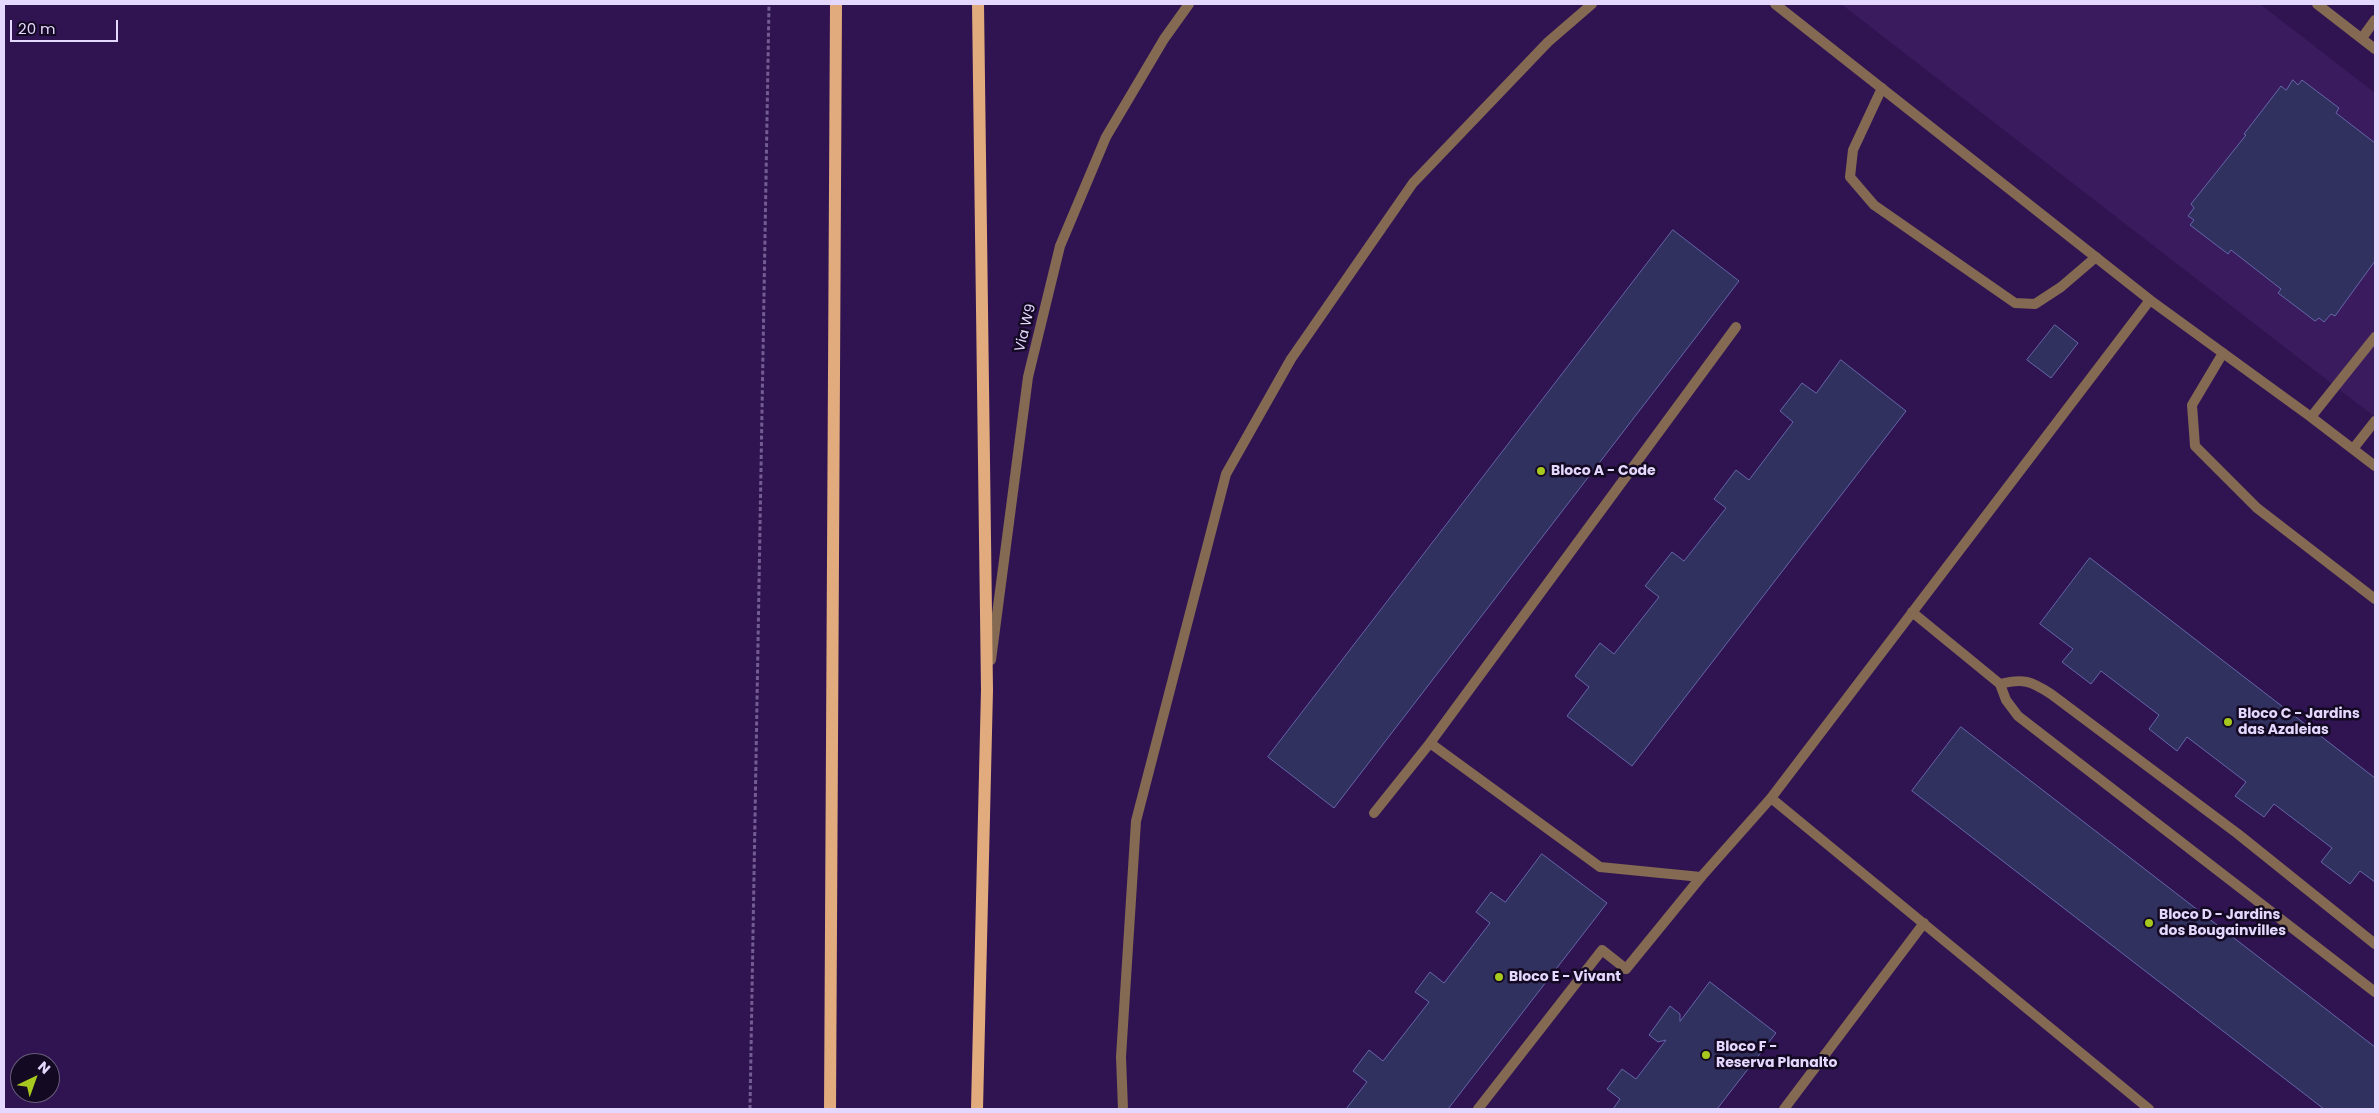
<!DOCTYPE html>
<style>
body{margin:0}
#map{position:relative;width:2379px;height:1113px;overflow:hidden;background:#301451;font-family:Poppins,sans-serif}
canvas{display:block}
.frame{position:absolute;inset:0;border:5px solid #e5d8fe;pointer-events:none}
.north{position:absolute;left:10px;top:1053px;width:50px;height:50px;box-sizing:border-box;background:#140922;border:1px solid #685c7a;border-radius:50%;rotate:42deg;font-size:14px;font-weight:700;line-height:20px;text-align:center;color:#e5d8fe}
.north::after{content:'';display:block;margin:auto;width:18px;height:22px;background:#a7c81e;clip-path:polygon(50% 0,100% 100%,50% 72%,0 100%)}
.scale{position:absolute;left:10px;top:20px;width:108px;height:22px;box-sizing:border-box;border:2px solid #e5d8fe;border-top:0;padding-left:6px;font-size:15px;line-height:18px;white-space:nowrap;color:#e5d8fe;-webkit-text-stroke:4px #140922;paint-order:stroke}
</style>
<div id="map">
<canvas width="2379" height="1113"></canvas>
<div class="frame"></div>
<div class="north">N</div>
<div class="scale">20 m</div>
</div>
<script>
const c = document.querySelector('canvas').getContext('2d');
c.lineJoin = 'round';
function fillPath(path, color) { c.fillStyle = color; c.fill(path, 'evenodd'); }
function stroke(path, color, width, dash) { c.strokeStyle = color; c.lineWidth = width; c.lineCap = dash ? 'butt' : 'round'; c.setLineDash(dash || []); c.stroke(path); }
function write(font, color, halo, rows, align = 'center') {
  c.font = font + ' Poppins,sans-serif'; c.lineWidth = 5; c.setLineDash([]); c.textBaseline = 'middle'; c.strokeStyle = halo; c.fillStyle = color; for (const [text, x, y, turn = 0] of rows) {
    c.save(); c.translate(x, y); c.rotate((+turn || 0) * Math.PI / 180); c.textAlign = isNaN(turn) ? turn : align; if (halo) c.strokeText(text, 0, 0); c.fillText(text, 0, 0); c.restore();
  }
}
fillPath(new Path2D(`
 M1841,4h419l115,89v324z`), '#3a1b5e');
const building = new Path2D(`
 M2293,80l5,5 4,-5 37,28 -3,5 39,30v118l-40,55 -4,-2 -7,8 -5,-4 -4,3 -37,-28 3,-4 -50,-39 -3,4 -38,-29 4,-5 -6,-4 6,-8 -3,-4 55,-69 -2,-1 37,-48 5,4z
 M1673,230l66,51 -405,527 -66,-51z
 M2055,325l23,18 -27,35 -24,-18z
 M1841,360l65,51 -274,355 -65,-50 22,-29 -14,-11 25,-33 14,11 45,-57 -14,-11 12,-15 15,-19 12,9 42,-53 -12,-9 22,-29 13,10 44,-58 -13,-11 22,-28 14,10z
 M2090,558l285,220v104l-15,-11 -10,13 -29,-22 11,-14 -58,-44 -10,13 -29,-21 11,-14 -59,-45 -10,14 -28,-22 10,-14 -58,-44 -10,13 -29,-22 11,-13 -33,-25z
 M1961,727l414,320v62h-51l-412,-318z
 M1542,854l65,49 -159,206h-102l21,-27 -14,-11 16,-21 14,11 46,-59 -14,-10 15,-20 14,11 46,-60 -14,-11 15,-20 14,10z
 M1710,982l66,51 -59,76h-104l7,-10 -13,-10 15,-20 14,10 30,-39 -8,2 -9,-7 21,-29 10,8v7z`);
fillPath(building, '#31315f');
stroke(building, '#6466aa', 1);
stroke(new Path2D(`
 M750,1109l19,-1105`), '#735c91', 3, [4, 2.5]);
stroke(new Path2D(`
 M1882,88l-29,62 -3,27 24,28 141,98 20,1 26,-17 35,-30
 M2223,353l-31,52 3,41 62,62 118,91
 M1430,743l170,124 101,10
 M1374,813l56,-70 306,-416
 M1478,1109l124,-159 24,19`), '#846953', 10);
stroke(new Path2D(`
 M1775,4l375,296 161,117 64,49
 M2317,4l58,45
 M2362,38l13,-18
 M2311,417l64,-80
 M2353,449l22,-28
 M1912,612l88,72 6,16 12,16 357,276
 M2000,684c23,-6 31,-3 51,10l187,140 137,110
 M1771,798l378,311
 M1626,969l75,-92 70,-79 379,-498
 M1123,1109l-2,-52 15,-236 90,-347 65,-115 122,-176 135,-141 44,-38
 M1784,1109l140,-186`), '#846953', 10);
stroke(new Path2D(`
 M991,660l37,-283 32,-131 46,-109 58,-98 25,-35`), '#846953', 10);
stroke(new Path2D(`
 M830,1109l6,-1105
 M977,1109l10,-419 -9,-686`), '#e2ab7d', 12);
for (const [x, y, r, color] of [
 [1541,471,5,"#a7c81e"],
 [2228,722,5,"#a7c81e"],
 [2149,923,5,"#a7c81e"],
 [1499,977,5,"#a7c81e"],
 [1706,1055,5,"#a7c81e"]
]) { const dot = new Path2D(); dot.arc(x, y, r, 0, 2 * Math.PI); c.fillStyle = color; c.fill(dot); stroke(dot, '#140922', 2); }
write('14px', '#e5d8fe', '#140922', [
 ["Via W9",1026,328,-76]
]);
write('bold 14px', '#e5d8fe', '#140922', [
 ["Bloco A - Code",1551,471],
 ["Bloco C - Jardins",2238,714],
 ["das Azaleias",2238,730],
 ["Bloco D - Jardins",2159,915],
 ["dos Bougainvilles",2159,931],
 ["Bloco E - Vivant",1509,977],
 ["Bloco F -",1716,1047],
 ["Reserva Planalto",1716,1063]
], 'left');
</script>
